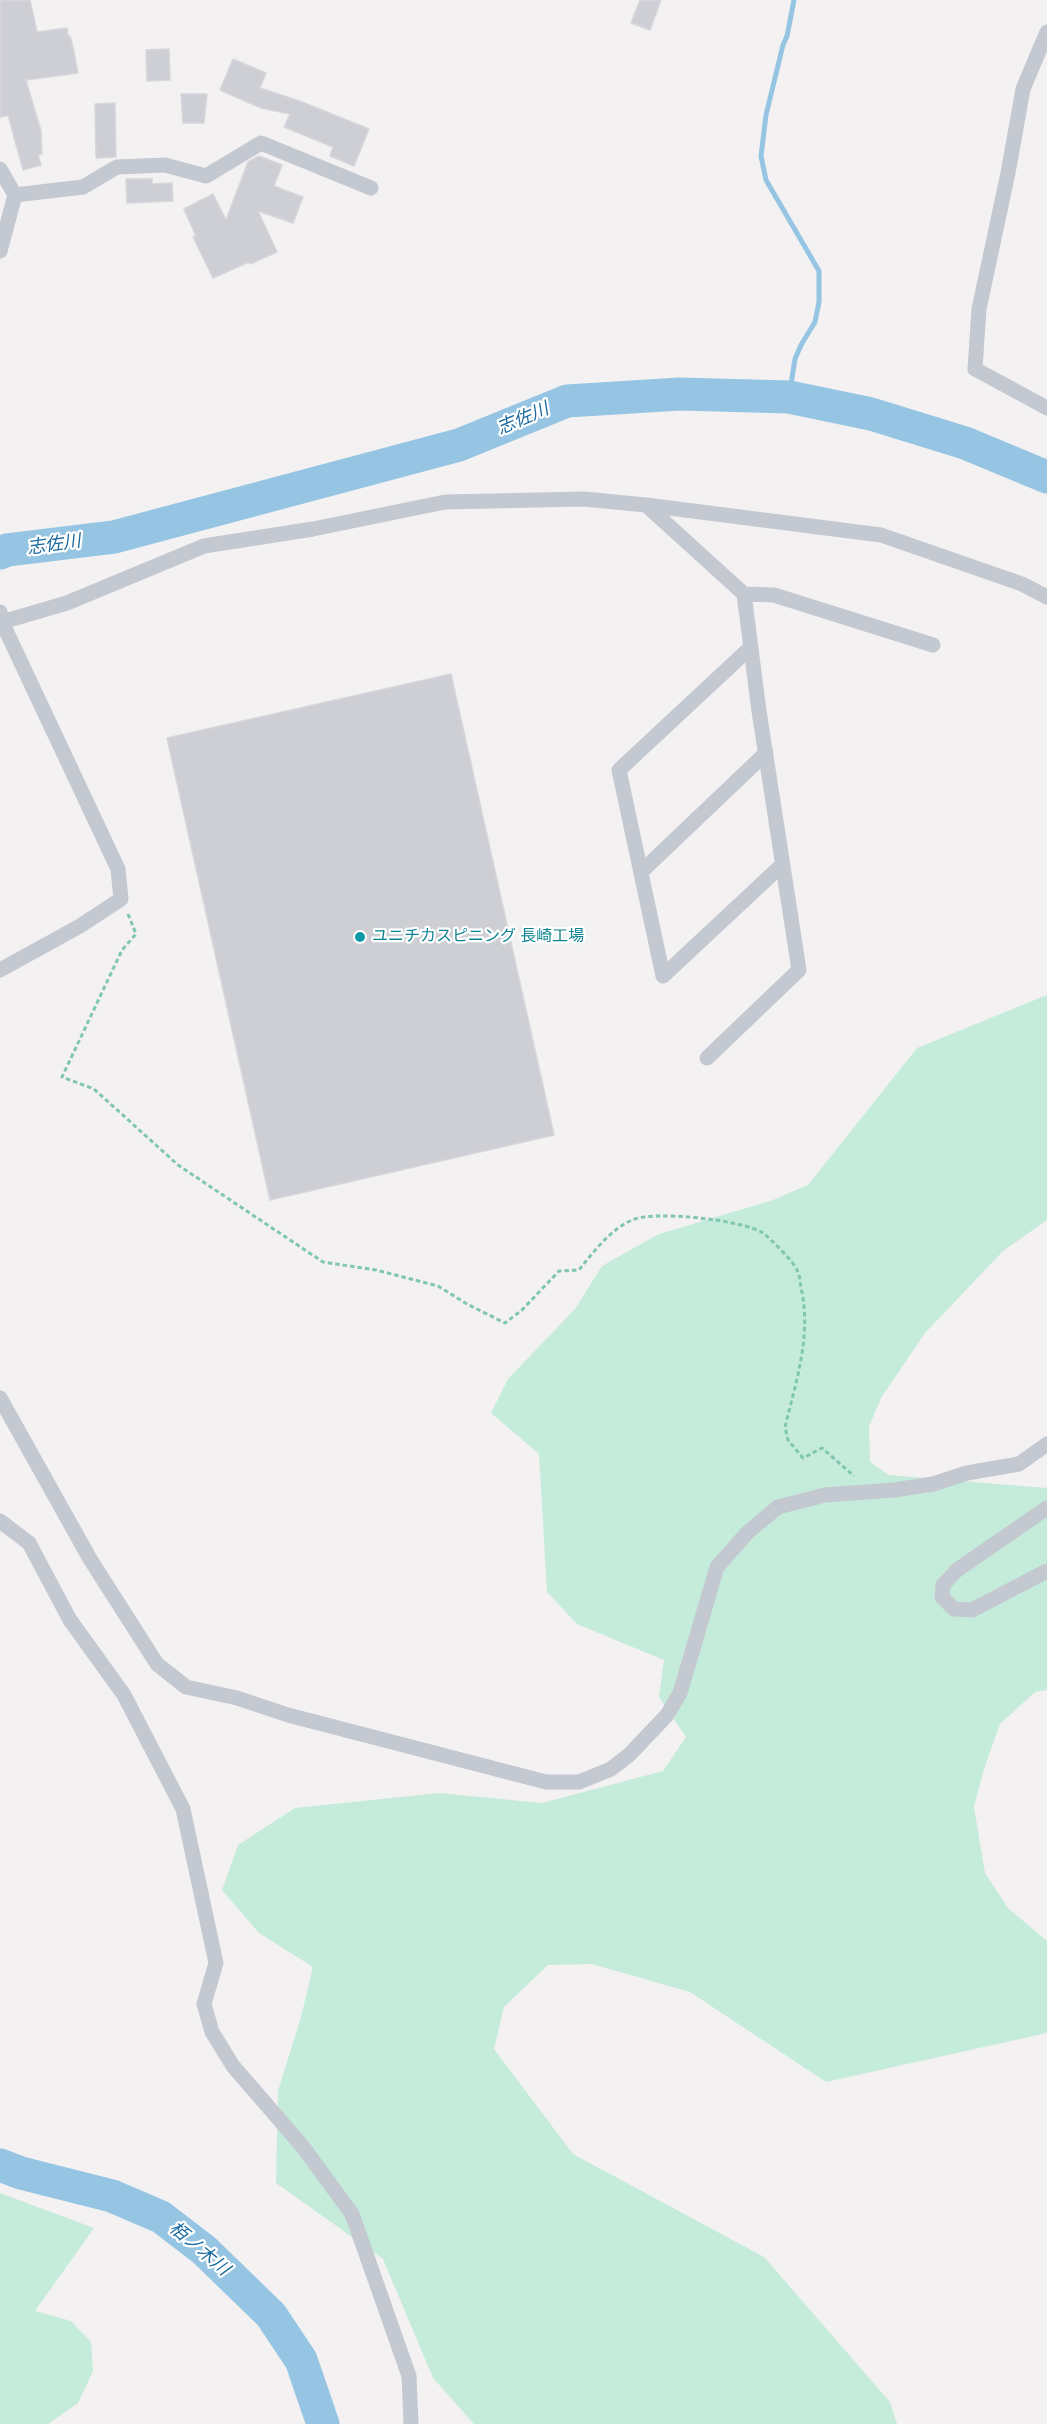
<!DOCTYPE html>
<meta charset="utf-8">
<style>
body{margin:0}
canvas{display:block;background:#f3f1f1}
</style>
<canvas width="1047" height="2424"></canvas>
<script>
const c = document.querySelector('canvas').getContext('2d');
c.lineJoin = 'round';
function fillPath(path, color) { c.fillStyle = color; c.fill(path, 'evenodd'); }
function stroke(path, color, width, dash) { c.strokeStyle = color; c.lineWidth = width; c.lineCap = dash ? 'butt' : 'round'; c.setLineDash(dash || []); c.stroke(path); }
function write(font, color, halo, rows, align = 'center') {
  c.font = font + ' "Fira Sans","Noto Sans JP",sans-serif'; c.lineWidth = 4.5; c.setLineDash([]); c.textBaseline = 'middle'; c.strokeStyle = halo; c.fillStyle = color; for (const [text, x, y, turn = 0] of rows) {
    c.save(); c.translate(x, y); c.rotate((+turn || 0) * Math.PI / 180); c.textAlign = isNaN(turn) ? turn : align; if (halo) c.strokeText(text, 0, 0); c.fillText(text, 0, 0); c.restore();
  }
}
fillPath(new Path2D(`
 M1047,995v225l-44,31 -78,82 -44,65 -12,29 1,35 19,13 158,13v202l-12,2 -35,32 -16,45 -10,38 11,66 23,35 39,33v92l-221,49 -136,-90 -98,-28 -44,1 -44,42 -10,42 79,105 191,103 126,145 7,22h-423l-41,-46 -50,-119 -107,-76 2,-92 23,-74 12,-50 -54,-34 -37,-43 16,-45 57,-37 144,-15 103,10 121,-32 23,-34 -27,-40 5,-37 -87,-36 -30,-32 -8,-138 -48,-41 17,-34 67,-70 27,-43 57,-32 114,-34 35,-15 109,-137z
 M0,2193l94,35 -59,83 36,10 20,21 2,29 -15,32 -30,21h-48z`), '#c5ebdb');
stroke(new Path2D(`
 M789,397l6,-38 6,-14 14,-23 4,-20v-31l-53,-91 -5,-24 5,-41 17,-70 4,-9 7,-36`), '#96c5e4', 5);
stroke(new Path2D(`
 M0,553l7,-3 107,-13 345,-92 108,-44 113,-7 109,3 82,17 94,29 82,34
 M0,2165l21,8 91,23 49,21 43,33 67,65 30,45 22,64`), '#96c5e4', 33);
const building = new Path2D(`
 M0,0h30l7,32 30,-4 1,8h2l3,11 5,26 -52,7 15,51 1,23 -4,1 3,10 -18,5 -15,-55 -8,2z
 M640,0h21l-11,30 -19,-7z
 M169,49l1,31 -23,1 -1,-31z
 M233,59l33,14 -6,15 37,12 72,29 -15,37 -24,-10 3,-9 -49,-20 6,-13 -29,-6 -41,-18z
 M181,94h26l-3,29h-21z
 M115,103l1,54 -20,1 -1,-54z
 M259,156l23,9 -8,21 29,11 -10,26 -35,-12 19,41 -27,12 -1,-2 -36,16 -20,-41 3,-1 -12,-27 29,-15 13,26 22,-58z
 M126,179h26v5l20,-1 1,18 -46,2z
 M451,674l103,461 -284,65 -103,-462z`);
fillPath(building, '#cecfd5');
stroke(building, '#d6d6db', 1.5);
stroke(new Path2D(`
 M128,914l8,20 -14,16 -60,127 32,12 84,76 145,97 53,8 62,16 29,18 38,19 17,-13 37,-39 20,-1c15,-19 31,-40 53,-50 22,-10 111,0 131,13 7,5 31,29 34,37 3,5 3,12 4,18 11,46 -5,94 -16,139l3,13 15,18 19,-10 32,28`), '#80c6b1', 3, [4.5, 3]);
stroke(new Path2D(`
 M1047,32l-24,57 -15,84 -29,136 -4,60 72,39
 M0,169l15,26 -15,56
 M15,195l68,-8 34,-20 48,-2 41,11 55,-33 110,45
 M646,505l98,89 15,117 40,259 -92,88
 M744,594l30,1 159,50
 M0,612l2,10 116,247 3,30 -41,27 -80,44
 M2,622l65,-19 137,-57 109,-17 132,-27 139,-3 62,6 235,30 141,49 25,13
 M751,647l-132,123 44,206 120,-112
 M641,872l125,-119
 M0,1398l90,161 67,105 29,23 51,11 51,17 258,67h33l32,-13 18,-14 38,-40 13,-22 37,-126 31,-35 30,-25 47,-12 69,-5 39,-6 34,-11 52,-9 28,-20
 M1047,1508l-90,62 -14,15 -1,12 12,12 18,1 75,-39
 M0,1521l29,22 41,77 54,75 59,114 33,154 -12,41 8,28 21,34 70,81 49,67 57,162 2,48`), '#c3c8d1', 15);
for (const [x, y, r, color] of [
 [360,937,6,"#0f9aa8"]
]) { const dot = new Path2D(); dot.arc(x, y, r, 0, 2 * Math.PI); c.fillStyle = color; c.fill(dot); stroke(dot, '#fff', 2); }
write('16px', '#0d838f', '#fff', [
 ["ユニチカスピニング 長崎工場",372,937]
], 'left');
write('italic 18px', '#1b6a9e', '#fff', [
 ["志佐川",523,419,-23],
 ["志佐川",54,545,-8],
 ["栢ノ木川",199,2249,40]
]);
</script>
